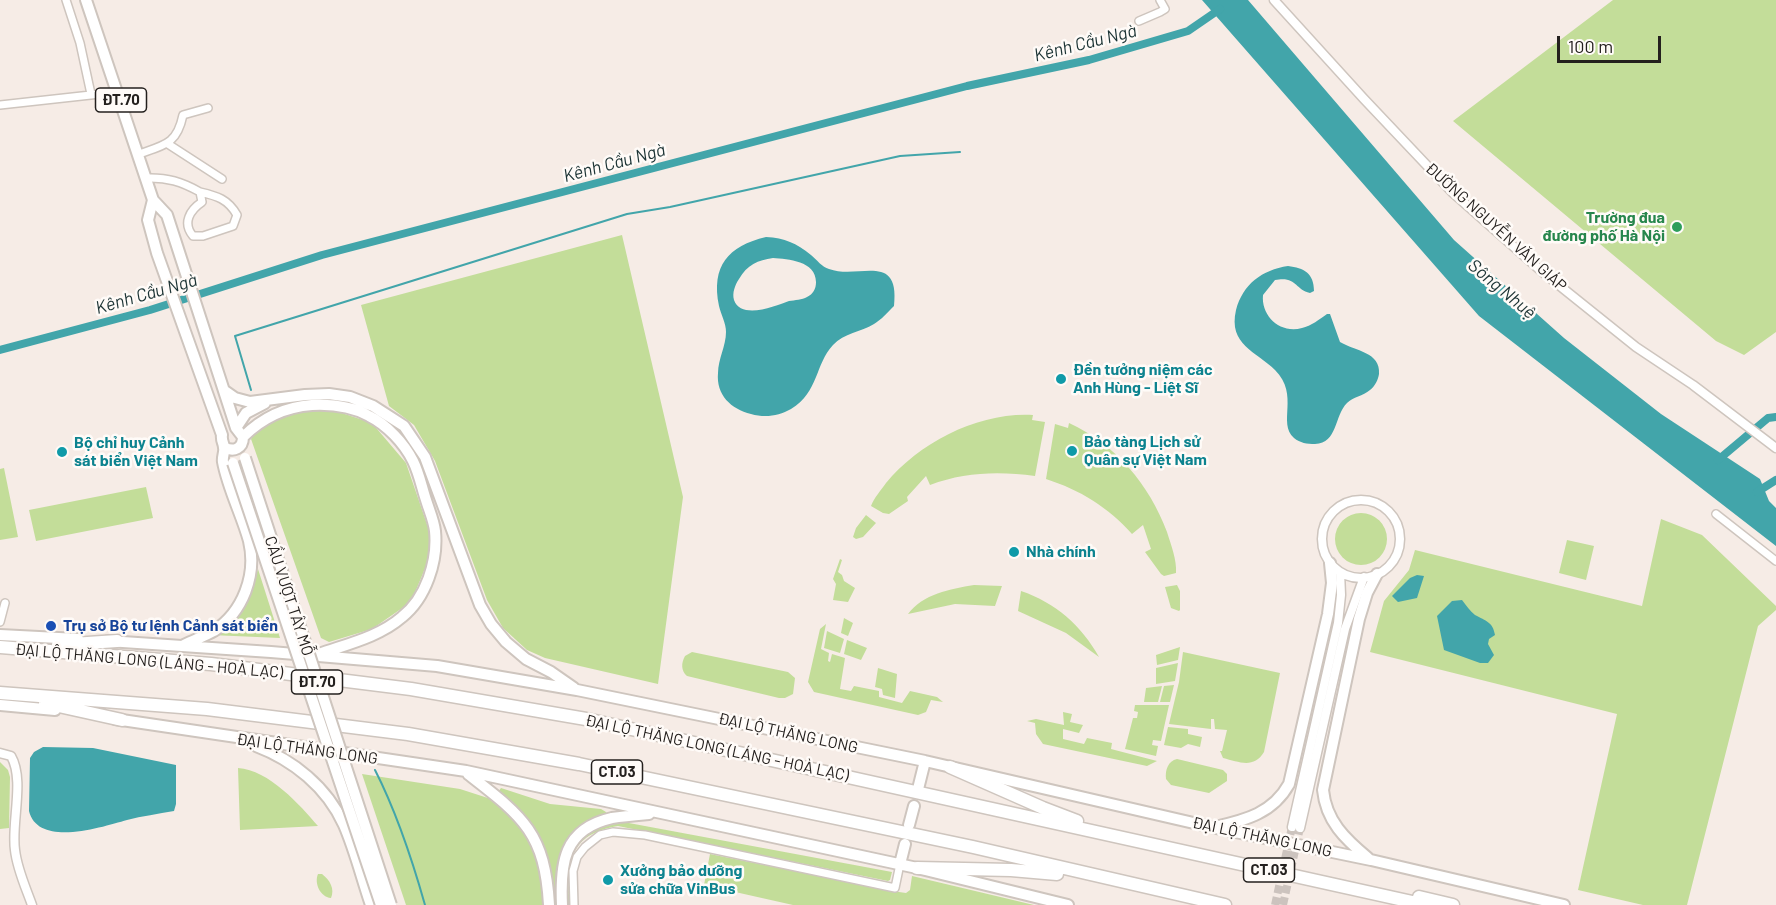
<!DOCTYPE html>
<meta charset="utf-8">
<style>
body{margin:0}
#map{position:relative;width:1776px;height:905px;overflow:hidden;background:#f6ece6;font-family:Barlow,sans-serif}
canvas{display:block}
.scale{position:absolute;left:1557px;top:36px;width:104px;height:27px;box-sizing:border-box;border:3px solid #24201e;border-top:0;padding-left:8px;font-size:18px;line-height:21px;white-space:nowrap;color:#24201e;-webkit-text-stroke:4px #fffbf8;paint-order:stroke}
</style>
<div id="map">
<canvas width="1776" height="905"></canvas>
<div class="scale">100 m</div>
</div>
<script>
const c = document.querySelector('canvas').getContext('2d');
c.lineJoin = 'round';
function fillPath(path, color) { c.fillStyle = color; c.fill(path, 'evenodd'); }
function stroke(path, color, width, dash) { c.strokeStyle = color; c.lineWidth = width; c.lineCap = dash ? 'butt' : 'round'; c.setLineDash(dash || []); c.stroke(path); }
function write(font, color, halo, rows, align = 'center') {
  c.font = font + ' Barlow,sans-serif'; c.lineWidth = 5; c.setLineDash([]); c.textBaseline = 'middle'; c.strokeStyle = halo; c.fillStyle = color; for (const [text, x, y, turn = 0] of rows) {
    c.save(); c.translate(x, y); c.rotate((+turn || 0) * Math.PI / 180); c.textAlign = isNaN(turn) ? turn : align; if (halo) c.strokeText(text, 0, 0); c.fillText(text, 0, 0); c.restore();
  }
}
fillPath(new Path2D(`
 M1613,0h163v332l-32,23 -28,-14 -263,-220z
 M622,235l61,262 -25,187 -113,-26 -18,-8 -24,-22 -16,-28 -52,-139 -21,-36 -25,-19 -28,-101z
 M333,410l39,13 34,40 23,67v29l-18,43 -39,27 -43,13 -8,-4 -70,-199 5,-10 33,-17z
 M1033,415l-1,5 13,2 -10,54c-36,-5 -71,-4 -105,9l-4,-9 -19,21 1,4 -19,13 -6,-1 -12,-7c3,-8 10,-16 15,-23 34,-41 93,-71 147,-68z
 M1069,423c47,22 80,61 98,109 4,13 10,28 9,41l-12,3 -3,-2 -16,-22 6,-3 -8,-24 -11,9c-24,-27 -52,-44 -86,-55l9,-55 13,4z
 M4,468l14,69 -18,3v-71z
 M146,487l7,31 -117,23 -7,-31z
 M1335 539a26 26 0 1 1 52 0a26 26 0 1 1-52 0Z
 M866,515l10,8 -13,14 -7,2 -3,-2 3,-9z
 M1661,519l41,16 74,71v4l-18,16 -71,279h-44l-65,-15 39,-176 -247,-62 14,-51 25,-31 6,-20 227,56z
 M1567,540l27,6 -8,34 -27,-7z
 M840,559l2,1 -4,12 4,3 2,6 11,7 -7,14 -15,-2 3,-16 -3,-5z
 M258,569l22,69 -69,-3 38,-39z
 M974,585l28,1 -7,20 -40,-2 -47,10c15,-20 42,-25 66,-29z
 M1177,585l3,6v19l-1,1 -8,-3 -6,-21z
 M1021,591c35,12 60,34 78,66l-33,-24 -48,-22z
 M844,618l9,5 -5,13 -7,-3z
 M826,624l-5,25 8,4 -1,8 2,1 2,-8 13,4 -5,31 11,2 3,-5 25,5v6l23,6 8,-12 27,6 6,5 -12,-2 -5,12 -8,3 -104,-23 -6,-10 12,-53z
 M827,631l17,8 -4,14 -16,-5z
 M847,640l20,8 -6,12 -17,-6z
 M1180,647l-2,13 -21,5 -1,-10z
 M692,652l96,20 7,6 -2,16 -8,4h-6l-92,-22c-6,-5 -6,-13 -2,-20z
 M1183,652l97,21 -16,79c-10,17 -25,10 -41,6l-3,-7h2l5,-21 -12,-1 -1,-10h-3v10l-42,-5 10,-42z
 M1178,663l-3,18 -19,3v-16z
 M878,668l19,6 -2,24 -12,-3 -1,-6 -7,-2z
 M1174,685l-4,17h-10l4,-16z
 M1162,686l-4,16h-14l2,-14z
 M1135,705h34l-8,36 -8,-1 -1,5 6,1 -2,10 -31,-7 8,-31h4l1,-6 -4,-1z
 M1063,712l9,2 -2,8 13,3 -4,8 -16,-4v10l21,5 3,-6 25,5 -1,6 46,12 -10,5 -104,-22 -7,-10 -1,-11 -8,-2 9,-2 28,6z
 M1168,727l20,2v5l14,3 -2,10 -12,-3 -7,4 -17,-3z
 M1177,759l46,11 4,4v7l-18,12 -38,-8 -5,-6c-1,-9 2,-18 11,-20z
 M0,762l8,8 2,7 -1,51 -9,1z
 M238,768c31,2 62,37 80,58l-78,4z
 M362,774l98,15 34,11 34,36 14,43 1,26h-137z
 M501,788l49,16 51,5 5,3 1,2c-47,15 -52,47 -50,91h-2c-2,-21 -4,-44 -14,-63 -8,-16 -31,-36 -43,-50z
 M618,821l274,51 -2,8 -2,1 -270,-55c-49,8 -52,37 -48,79h-4l-2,-34 11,-28 17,-14z
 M710,854l189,38 7,1 4,-3 2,-14 122,29h-241l-89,-20z
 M318,874h4c8,6 13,15 9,24 -11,-1 -17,-15 -13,-24z`), '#c3dd99');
fillPath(new Path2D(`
 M1202,0h46l206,240 110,98 97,76 99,65 9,22 7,7v38l-297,-230z
 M766,237c19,1 30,6 45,18 6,5 11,12 18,14 29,11 71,-18 65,37 -6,6 -13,14 -20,18 -13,8 -30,9 -41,21 -18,19 -14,47 -42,64 -12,7 -26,9 -40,5 -20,-5 -35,-19 -33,-41 0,-14 8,-27 8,-41 0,-9 -5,-17 -7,-26 -8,-40 9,-60 47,-69zM773,258c15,1 43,3 43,24 0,7 -3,12 -9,15 -5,3 -12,3 -18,4 -13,5 -48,19 -55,-1 -2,-7 1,-15 5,-21 8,-14 19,-19 34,-21z
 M1288,266c16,2 26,7 26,25l-4,2c-16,-4 -13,-17 -35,-13l-12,15c-2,21 17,39 39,33 9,-2 18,-9 25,-14h3l10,28c15,9 41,10 39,32 -1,6 -4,12 -9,16 -7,6 -17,7 -23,13 -13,13 -9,40 -32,41 -8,0 -15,-1 -21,-6 -17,-15 6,-43 -19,-68 -19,-19 -47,-25 -39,-60 7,-26 26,-40 52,-44z
 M1417,575l7,1 -7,22 -19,4 -6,-6 18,-18z
 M1462,600c4,5 8,11 13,15 11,6 18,7 20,20l-6,4 -1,5 6,11 -6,8h-8l-36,-13 -7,-34 15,-15z
 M43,747l50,1 83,17v39l-2,7c-16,3 -32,5 -47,9 -25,7 -89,28 -98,-9l1,-53 4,-6z`), '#42a5aa');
stroke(new Path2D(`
 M251,390l-16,-54 392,-122 43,-7 230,-51 60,-4
 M375,770c22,43 37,89 50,135`), '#42a5aa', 2);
stroke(new Path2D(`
 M0,350l150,-40 172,-55 645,-169 122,-26 99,-29 32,-22
 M1718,460l50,-42 8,-1
 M1757,492l19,-12`), '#42a5aa', 8);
stroke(new Path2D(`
 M1275,905l17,-78
 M1283,905l17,-77`), '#ccc3be', 8, [8, 4]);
const minor = new Path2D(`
 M66,0l14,43 11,51
 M1139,21l21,-9 5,-3 -5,-9
 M0,105l118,-13
 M168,144l54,35
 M139,154c26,-9 38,-10 44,-39l25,-7
 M146,178c21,-1 36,4 54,14l2,10c-12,8 -20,21 -9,34h10l30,-10 4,-11c-9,-16 -20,-19 -37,-23
 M1716,514l60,47
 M0,622l5,-19
 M574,905l-1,-34 4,-14 8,-10 15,-12 13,-3 32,3 250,53 5,-24`);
const tertiary = new Path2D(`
 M1274,0l90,99 89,94 87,77 96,77 57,38 83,63
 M1322 539a39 39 0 1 1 78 0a39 39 0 1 1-78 0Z
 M0,753l11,3c14,24 0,67 4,94 2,19 11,38 17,55
 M1292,827l46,-204 3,-28 -1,-23
 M1300,828l45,-199 19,-52`);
const primary = new Path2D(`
 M86,0l67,200 14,15 69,213 7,9c0,11 -9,16 -19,10
 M153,200l-5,20 9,33 65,182c-1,6 2,8 2,13 1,4 -2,9 -1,14 5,27 19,53 26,79 8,34 -6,71 -35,90 -9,5 -20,9 -30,14
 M225,391l10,7 15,4 55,-7 24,-1 21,3 23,9 31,20 21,31 55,148 11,19 15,18 20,17 25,13 23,16
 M236,428l10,-15 19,-10
 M243,437c19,-19 41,-30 69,-32 20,-1 39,1 57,11 18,9 35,27 44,45 6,12 9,27 13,39 3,10 8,21 9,31 3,30 -9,67 -33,86 -23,20 -55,27 -83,37
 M0,635l78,4
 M108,641l163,11 166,14 140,24 348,71 286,66 160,33 193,45
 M0,705l55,5
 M115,719l351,52 451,97 151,37
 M256,746c37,14 71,41 88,79 11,25 18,54 27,80
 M468,774c54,42 77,58 81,131
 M918,789l7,-28
 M909,825l5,-19
 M1215,827c31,-7 58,-14 74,-43l39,-170 4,-31 -2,-20
 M1368,858c-23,-19 -42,-37 -45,-68l36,-171 8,-26 10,-19
 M900,864l5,-20
 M562,905c-2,-41 1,-76 50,-87 12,-2 25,-3 37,-4`);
const motorway = new Path2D(`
 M58,645l59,-4
 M0,647l211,17 200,25 175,30 840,186
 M0,693l207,16 201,25 171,30 394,83 252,58
 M45,703l77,17
 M950,767l93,41 34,13
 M917,868l94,2 46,4
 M1419,897l34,8`);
stroke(minor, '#cec5be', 10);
stroke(tertiary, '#cec5be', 11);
stroke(primary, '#cec5be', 14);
stroke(motorway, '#cec5be', 15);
stroke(minor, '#fff', 7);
stroke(tertiary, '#fff', 8);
stroke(primary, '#fff', 10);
stroke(motorway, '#fff', 12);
const primaryBridge = new Path2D(`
 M245,458l146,447
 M233,463l148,442`);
stroke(primaryBridge, '#cec5be', 14, []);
stroke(primaryBridge, '#fff', 10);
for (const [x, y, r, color] of [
 [1677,227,6,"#2e9e5b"],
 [1061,379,6,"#0f9aa8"],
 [1072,451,6,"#0f9aa8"],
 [62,452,6,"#0f9aa8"],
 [1014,552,6,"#0f9aa8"],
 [51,626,6,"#1a4fb4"],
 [608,880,6,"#0f9aa8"]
]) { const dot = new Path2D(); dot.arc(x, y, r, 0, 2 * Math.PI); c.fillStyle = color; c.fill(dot); stroke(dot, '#fffbf8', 2); }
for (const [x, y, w] of [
 [121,100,51],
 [317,682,51],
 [617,772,51],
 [1269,870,51]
]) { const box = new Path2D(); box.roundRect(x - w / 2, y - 12, w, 24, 4.5); c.fillStyle = '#fffbf8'; c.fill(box); stroke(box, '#24201e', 1.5); }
write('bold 15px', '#24201e', null, [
 ["ĐT.70",121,100],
 ["ĐT.70",317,682],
 ["CT.03",617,772],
 ["CT.03",1269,870]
]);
write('bold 16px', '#27864d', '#fffbf8', [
 ["Trường đua",1665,218],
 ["đường phố Hà Nội",1665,236]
], 'right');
write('16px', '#24201e', '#fffbf8', [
 ["ĐƯỜNG NGUYỄN VĂN GIÁP",1496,227,42],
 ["CẦU VƯỢT TÂY MỖ",289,596,72],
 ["ĐẠI LỘ THĂNG LONG (LÁNG - HOÀ LẠC)",149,661,5],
 ["ĐẠI LỘ THĂNG LONG",788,733,12],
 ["ĐẠI LỘ THĂNG LONG (LÁNG - HOÀ LẠC)",717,748,12],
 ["ĐẠI LỘ THĂNG LONG",307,749,8],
 ["ĐẠI LỘ THĂNG LONG",1262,837,12]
]);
write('bold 16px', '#0d838f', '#fffbf8', [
 ["Đền tưởng niệm các",1073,370],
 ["Anh Hùng - Liệt Sĩ",1073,388],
 ["Bảo tàng Lịch sử",1084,442],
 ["Quân sự Việt Nam",1084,460],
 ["Bộ chỉ huy Cảnh",74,443],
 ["sát biển Việt Nam",74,461],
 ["Nhà chính",1026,552],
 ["Xưởng bảo dưỡng",620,871],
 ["sửa chữa VinBus",620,889]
], 'left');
write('bold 16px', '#164399', '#fffbf8', [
 ["Trụ sở Bộ tư lệnh Cảnh sát biển",63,626]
], 'left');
write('italic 18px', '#1c3334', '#fffbf8', [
 ["Kênh Cầu Ngà",1085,43,-14],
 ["Kênh Cầu Ngà",614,163,-15],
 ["Sông Nhuệ",1502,289,40],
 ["Kênh Cầu Ngà",146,294,-16]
]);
</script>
